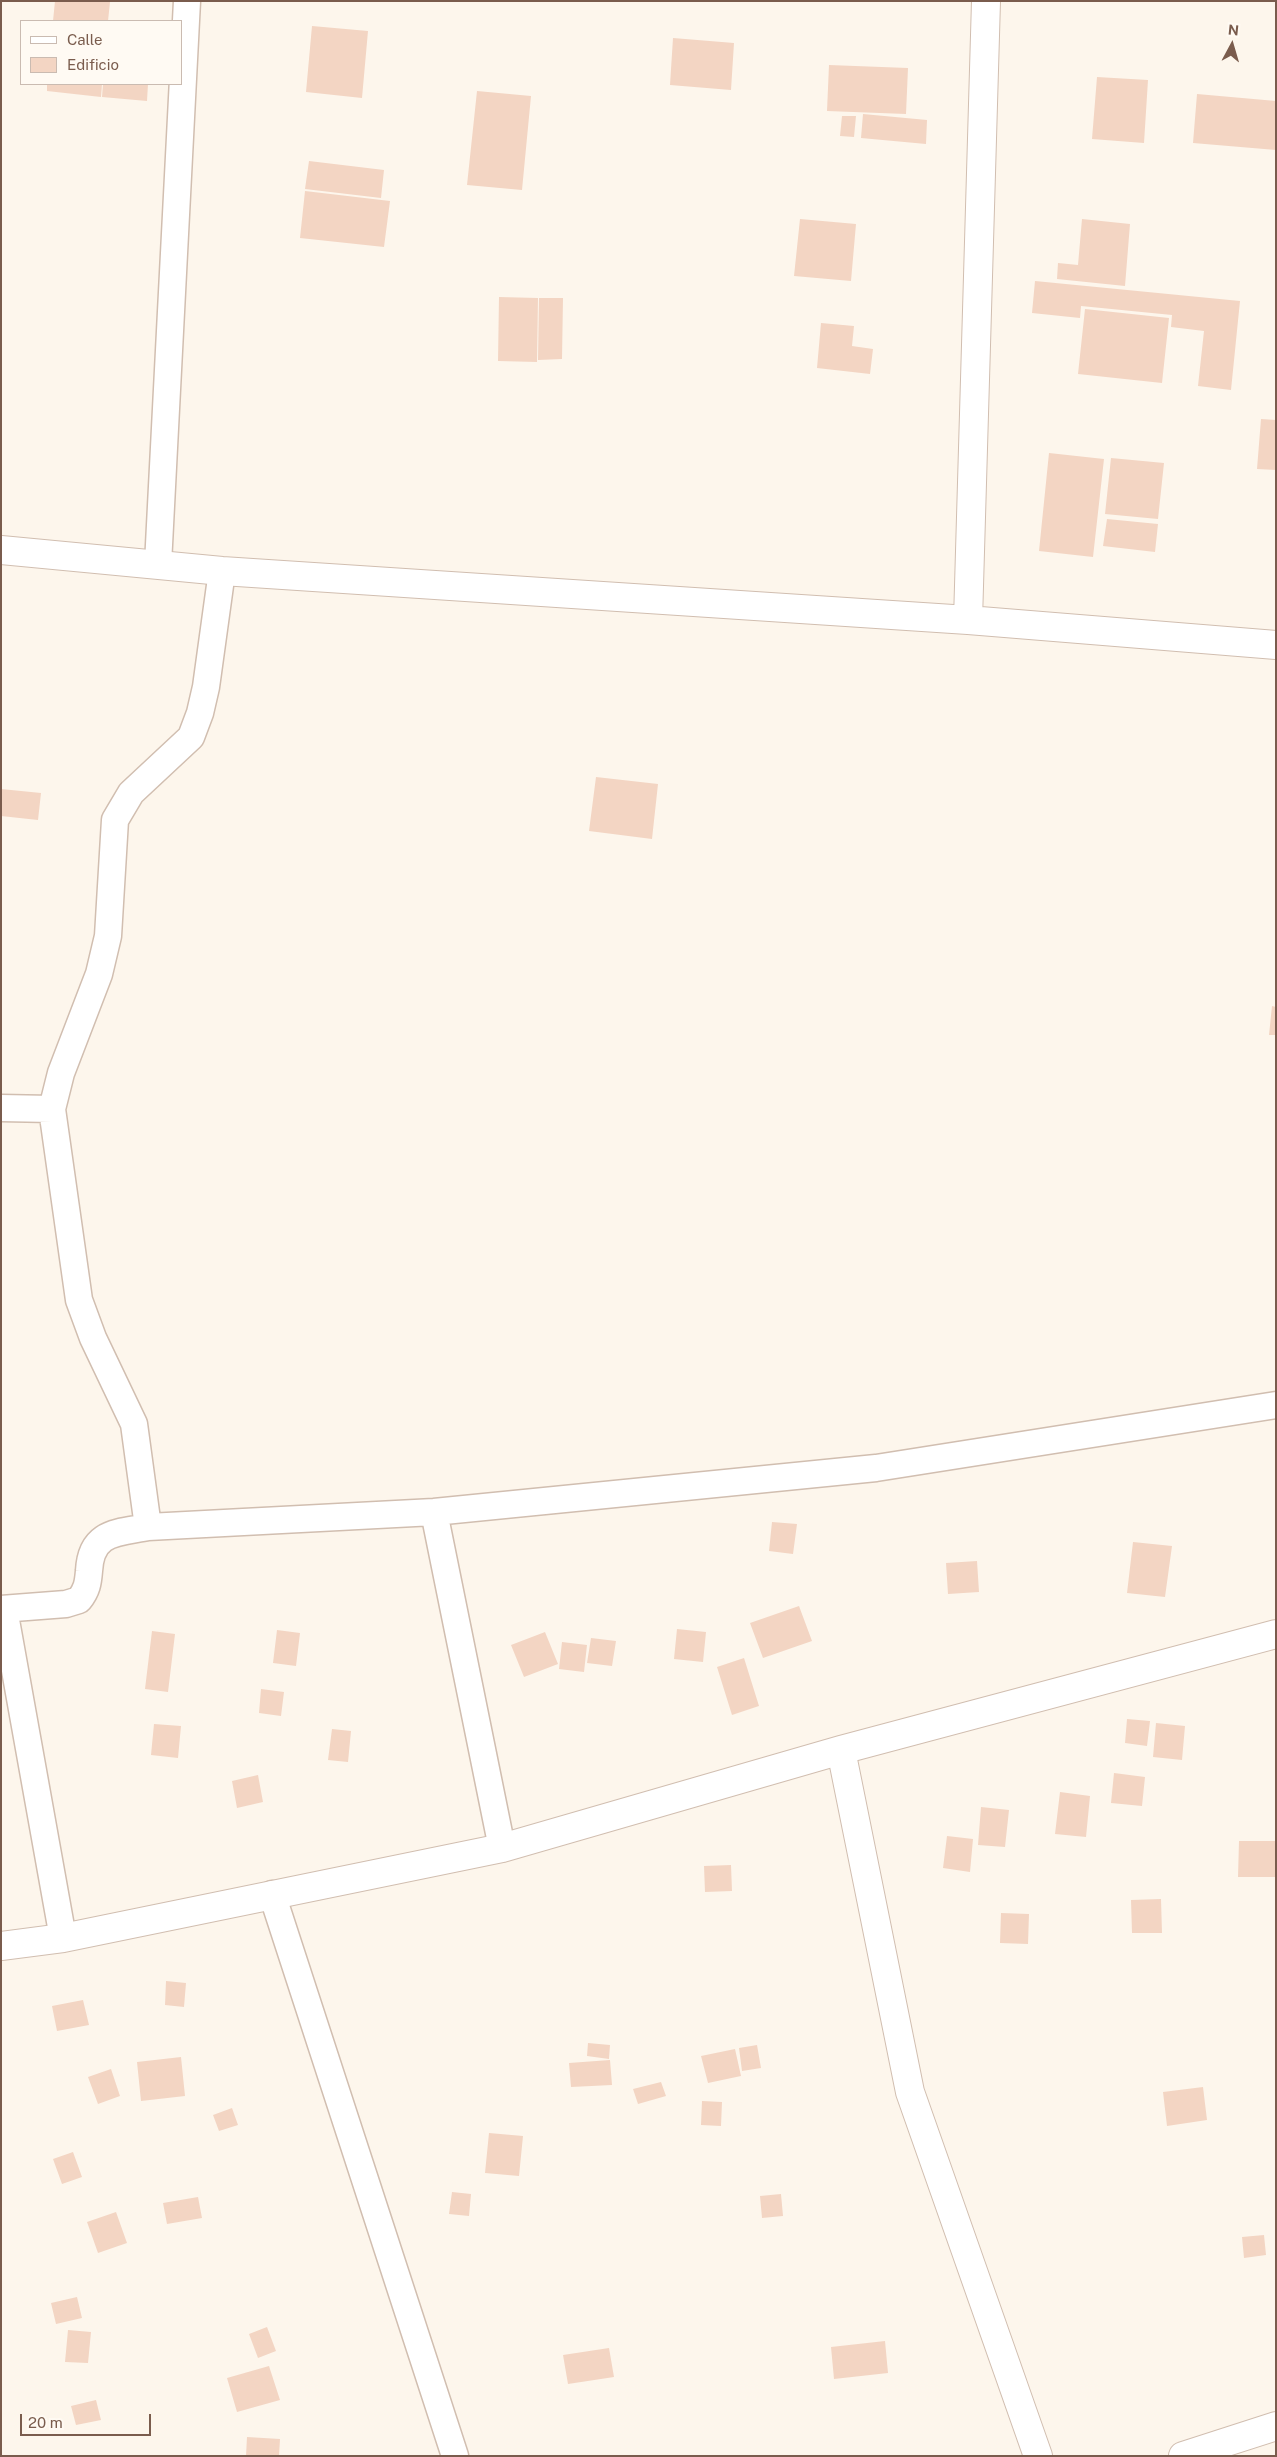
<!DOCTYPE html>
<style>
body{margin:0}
#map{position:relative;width:1277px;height:2457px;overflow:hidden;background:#fdf6ec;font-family:"Public Sans",sans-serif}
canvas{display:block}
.frame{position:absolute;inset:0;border:2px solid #7a5c4d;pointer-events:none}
.legend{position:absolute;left:20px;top:20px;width:162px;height:65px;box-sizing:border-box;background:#fffaf3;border:1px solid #cabbb1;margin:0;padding:6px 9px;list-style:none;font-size:15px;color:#7a5c4d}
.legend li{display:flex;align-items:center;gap:10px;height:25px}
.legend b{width:25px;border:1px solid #cabbb1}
.north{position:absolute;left:1207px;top:20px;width:50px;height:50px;-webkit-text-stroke:4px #fffaf3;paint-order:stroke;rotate:6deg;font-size:14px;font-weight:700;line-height:20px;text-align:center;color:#7a5c4d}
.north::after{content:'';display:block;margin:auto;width:18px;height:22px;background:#7a5c4d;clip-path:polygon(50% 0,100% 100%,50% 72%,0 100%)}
.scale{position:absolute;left:20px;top:2414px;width:131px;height:22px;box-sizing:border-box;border:2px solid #7a5c4d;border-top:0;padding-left:6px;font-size:15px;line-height:18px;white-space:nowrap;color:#7a5c4d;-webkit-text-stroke:4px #fffaf3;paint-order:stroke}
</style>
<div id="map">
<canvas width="1277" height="2457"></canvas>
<div class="frame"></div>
<ul class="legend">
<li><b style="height:6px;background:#fff"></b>Calle</li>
<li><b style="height:14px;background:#f3d5c3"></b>Edificio</li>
</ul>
<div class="north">N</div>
<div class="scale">20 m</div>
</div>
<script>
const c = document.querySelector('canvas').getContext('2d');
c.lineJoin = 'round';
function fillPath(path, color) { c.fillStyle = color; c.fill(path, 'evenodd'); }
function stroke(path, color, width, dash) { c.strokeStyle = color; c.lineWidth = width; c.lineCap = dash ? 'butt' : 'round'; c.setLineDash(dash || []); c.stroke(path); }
fillPath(new Path2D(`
 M55,1l55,1 -2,19h-55z
 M312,26l56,5 -6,67 -56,-6z
 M673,38l61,5 -3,47 -61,-5z
 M829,65l79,3 -2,46 -79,-3z
 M1097,77l51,3 -4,63 -52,-4z
 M47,84h55l-1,13 -54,-6z
 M103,84h45l-1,17 -45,-4z
 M477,91l54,5 -9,94 -55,-5z
 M1197,94l79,7v49l-83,-7z
 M863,114l64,6 -1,24 -65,-6z
 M842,116h14l-2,21 -14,-1z
 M309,161l75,9 -3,28 -76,-9z
 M305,191l85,10 -6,46 -84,-9z
 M800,219l56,5 -5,57 -57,-5z
 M1082,219l48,5 -5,62 -68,-7 1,-16 20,2z
 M1035,281l205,20 -9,89 -33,-4 6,-55 -33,-4 1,-12 -91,-9 -1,12 -48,-5z
 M499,297l39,1 -1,64 -39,-1z
 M539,298h24l-1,61 -24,1z
 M1085,309l84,9 -7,65 -84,-9z
 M821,323l33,3 -2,20 21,3 -3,25 -53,-6z
 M1261,419l15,1v50l-19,-1z
 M1049,453l55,6 -11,98 -54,-6z
 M1111,458l53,5 -6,56 -53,-5z
 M1107,519l51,5 -3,28 -52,-6z
 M596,777l62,7 -6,55 -63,-8z
 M1,789l40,4 -3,27 -37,-4z
 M1272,1006l4,1v28h-7z
 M772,1522l25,2 -4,30 -24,-3z
 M1133,1542l39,4 -7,51 -38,-4z
 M977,1561l2,31 -31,2 -2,-31z
 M799,1606l13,35 -49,17 -13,-35z
 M677,1629l29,3 -3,30 -29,-3z
 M277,1630l23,3 -4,33 -23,-3z
 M152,1631l23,3 -7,58 -23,-3z
 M545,1632l13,32 -34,13 -13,-32z
 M591,1638l25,3 -4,25 -25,-3z
 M562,1642l25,3 -3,27 -25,-3z
 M744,1658l15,48 -27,9 -15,-48z
 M261,1689l23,3 -3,24 -22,-3z
 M1127,1719l23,2 -3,25 -22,-3z
 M1156,1723l29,3 -3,34 -29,-3z
 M154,1724l27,2 -3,32 -27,-3z
 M332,1729l19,2 -3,31 -20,-2z
 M1114,1773l31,4 -3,29 -31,-3z
 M258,1775l5,27 -26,6 -5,-27z
 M1060,1792l30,4 -4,41 -31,-3z
 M981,1807l28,3 -4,37 -27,-2z
 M947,1836l26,3 -3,33 -27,-4z
 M1239,1841h37v36h-38z
 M731,1865l1,26 -27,1 -1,-26z
 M1161,1899l1,34h-30l-1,-33z
 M1001,1913l28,1 -1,30 -28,-1z
 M166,1981l20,2 -2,24 -19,-2z
 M83,2000l6,25 -32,6 -5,-25z
 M588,2043l22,2 -1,14 -22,-3z
 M757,2045l4,23 -19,3 -3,-23z
 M735,2049l6,27 -33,7 -7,-27z
 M181,2057l4,39 -44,5 -4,-39z
 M610,2060l2,25 -41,2 -2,-24z
 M111,2069l9,27 -22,8 -10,-27z
 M661,2082l5,14 -28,8 -5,-15z
 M1203,2087l4,33 -40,6 -4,-34z
 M702,2101l20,1 -1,24 -20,-1z
 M232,2108l6,17 -19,6 -6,-16z
 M489,2133l34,3 -4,40 -34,-3z
 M73,2152l9,25 -20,7 -9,-25z
 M452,2192l19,2 -2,22 -20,-2z
 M781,2194l2,22 -21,2 -2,-22z
 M198,2197l4,21 -35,6 -4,-21z
 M116,2212l11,31 -29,10 -11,-31z
 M1264,2235l2,20 -22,3 -2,-21z
 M77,2297l5,21 -26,6 -5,-21z
 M267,2327l9,24 -18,7 -9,-24z
 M68,2330l23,2 -3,31 -23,-1z
 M885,2341l3,32 -54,6 -3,-32z
 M609,2348l5,29 -46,7 -5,-29z
 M269,2366l11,34 -43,12 -10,-34z
 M96,2400l5,20 -25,5 -5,-19z
 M247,2437l33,2 -1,17h-33z`), '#f3d5c3');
const lane = new Path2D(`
 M158,564l29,-563
 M1,1108l51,1
 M434,1512l68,336
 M148,1527l-14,-103 -41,-86 -14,-38 -27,-191 9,-36 38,-99 9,-38 7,-116 16,-27 60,-56 9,-24 6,-26 16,-116
 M1,1609l65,-5 13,-4c8,-10 9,-17 10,-29 2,-40 28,-38 59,-44l286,-15 442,-44 400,-63
 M4,1609l59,329
 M272,1894l183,562`);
const street = new Path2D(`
 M1,550l221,21 746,49 308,25
 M968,620l18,-619
 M841,1750l69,342 128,364
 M1,1946l62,-8 439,-90 339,-98 435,-116
 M1183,2456l93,-30`);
stroke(lane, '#d1beb0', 29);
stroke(street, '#d1beb0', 30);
stroke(lane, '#fff', 26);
stroke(street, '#fff', 28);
</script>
